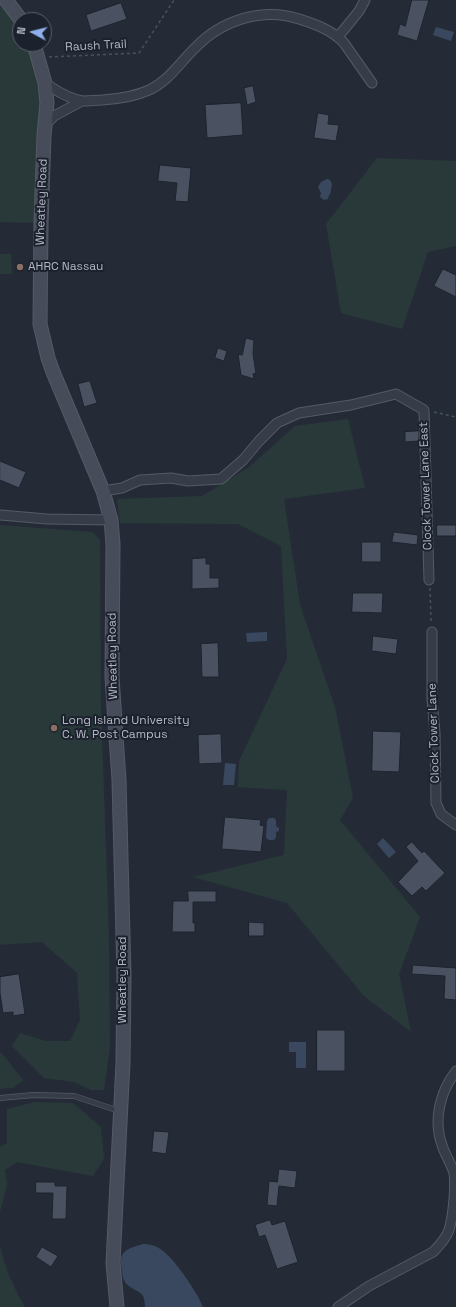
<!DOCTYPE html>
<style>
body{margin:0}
#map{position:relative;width:456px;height:1307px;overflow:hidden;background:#242b37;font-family:"Space Grotesk",sans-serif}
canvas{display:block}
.north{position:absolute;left:12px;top:12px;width:40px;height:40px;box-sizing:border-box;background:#1c222d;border:1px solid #585e69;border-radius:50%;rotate:277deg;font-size:11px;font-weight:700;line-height:16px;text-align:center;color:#b2b8c4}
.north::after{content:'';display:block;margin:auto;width:14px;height:18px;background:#8fafec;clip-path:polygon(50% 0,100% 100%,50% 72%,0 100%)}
</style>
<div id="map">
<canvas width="456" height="1307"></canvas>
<div class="north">N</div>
</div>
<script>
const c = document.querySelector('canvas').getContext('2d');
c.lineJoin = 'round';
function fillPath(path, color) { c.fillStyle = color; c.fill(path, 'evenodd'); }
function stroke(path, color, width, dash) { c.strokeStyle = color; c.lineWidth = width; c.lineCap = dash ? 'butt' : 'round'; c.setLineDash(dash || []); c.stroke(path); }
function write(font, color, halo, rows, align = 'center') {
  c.font = font + ' "Space Grotesk",sans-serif'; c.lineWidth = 4; c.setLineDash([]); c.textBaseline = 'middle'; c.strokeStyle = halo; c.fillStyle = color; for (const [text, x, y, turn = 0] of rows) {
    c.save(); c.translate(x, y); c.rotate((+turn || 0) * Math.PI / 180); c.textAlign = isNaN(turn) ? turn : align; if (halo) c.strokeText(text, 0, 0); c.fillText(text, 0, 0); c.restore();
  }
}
fillPath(new Path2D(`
 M0,0l20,20v24h14l7,22v157l-41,-1z
 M377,158l79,3v85l-28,6 -26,77 -61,-16 -15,-89z
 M0,254h11l1,20h-12z
 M348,419l17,69 -81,11 16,106 35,102 18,91 -13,22 80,97 -21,57 12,58 -47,-36 -77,-93 -94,-26 91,-22 3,-65 -49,-3 1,-26 48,-102 -6,-113 -43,-22 -118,-1 -3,-24 85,-3 46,-28 47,-42z
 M0,525l92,7 8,8 1,166 8,233 1,107 -6,44h-13l-17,-8 -30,-4 -32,-32 8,-13 25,8h25l10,-21 -3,-47 -35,-31 -42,3z
 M0,1051l23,29 -10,8 -13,1z
 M35,1102l38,1 28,24 3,32 -11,17 -76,-14 -12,8 2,15 -7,27v-65l7,-4v-34z
 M0,1245c4,22 14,43 25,62h-25z`), '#29393a');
fillPath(new Path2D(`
 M436,27l18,5 -3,9 -18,-6z
 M327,179l3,1 2,4 -2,11h-1l-1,4 -4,1 -4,-3 1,-4 -3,-6 3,-5z
 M267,632v9l-20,1 -1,-9z
 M225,763l11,1 -2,21h-11z
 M269,818h5l2,2v6l3,2v3l-3,1v5l-2,3h-5l-3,-2 1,-17z
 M383,838l13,14 -7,6 -12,-14z
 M289,1042h17v26h-10v-16h-7z
 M143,1244c8,0 14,2 20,7 13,10 34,41 40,56h-58c0,-20 -11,-13 -20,-25 -2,-3 -3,-8 -3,-12 -4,-19 4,-21 21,-26z`), '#3a485f');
const building = new Path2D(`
 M412,0h17l-12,41 -20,-6 3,-11 5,2z
 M121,3l6,16 -36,12 -5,-16z
 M253,86l3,16 -9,3 -3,-17z
 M241,103l2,32 -36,3 -2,-33z
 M318,113l11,2 -1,9 11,1 -3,16 -22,-3z
 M160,165l31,3 -3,34 -13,-1 2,-18 -19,-2z
 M443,269l13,6v22l-22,-11z
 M246,338l8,2 -1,14 3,19 -3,1 1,5 -13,-4 -3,-21 4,1z
 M218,348l9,3 -3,10 -9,-3z
 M90,381l7,22 -13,4 -6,-23z
 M419,431v10l-14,1v-10z
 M0,461l26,11 -7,16 -19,-8z
 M437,525h19v11h-19z
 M394,532l24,3 -1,10 -25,-3z
 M362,542h19v20h-19z
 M206,558v6h4v14h9v10l-27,1v-30z
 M353,593h30l-1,20 -30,-1z
 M373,636l25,3 -2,15 -24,-3z
 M218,643l1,34h-17l-1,-33z
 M373,731l28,1 -2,40 -27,-1z
 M221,734l1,29 -23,1 -1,-29z
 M225,817l36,3 -1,5 4,1 -3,26 -39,-3z
 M412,842l10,11 2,-2 21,22 -19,18 -4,-4 -10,9 -14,-14 20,-21 -12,-14z
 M188,891h28v11h-23v21h2v9h-23l1,-31h15z
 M249,922l15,1v13h-15z
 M413,965l43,3v32l-12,-1 1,-23 -33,-2z
 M19,974l6,40 -12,2v-4l-10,1 -3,-20v-16z
 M317,1030h28v41h-28z
 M154,1131l15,1 -3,22 -14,-2z
 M279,1169l18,2 -2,17 -16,-2 -2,20 -10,-1 2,-24 8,1z
 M36,1182h19v4h12l-1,33h-14l1,-26h-17z
 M270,1220l2,5 13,-4 13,41 -21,7 -12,-34 -6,2 -4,-12z
 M42,1247l16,9 -7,11 -15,-10z`);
fillPath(building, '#4a5261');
stroke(building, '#1e242f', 1);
const lane = new Path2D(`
 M0,1098l34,-3 40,1 45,15`);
const street = new Path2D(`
 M338,37l21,-26 6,-11
 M45,83c10,7 27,17 39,18 6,0 12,-1 18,-1 16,-1 32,-3 47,-10 20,-9 32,-29 47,-43 26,-27 67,-40 103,-28 16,5 33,11 45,24l28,40
 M45,125l9,-9 28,-15
 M103,491l19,-3 18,-8 31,-2 17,3 33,-2 22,-19 16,-19 18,-18 22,-10 52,-8 45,-11 28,16 5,170
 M0,515l47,4 64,1
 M432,632v67l3,34 1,70 5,11 15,11
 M338,1307l31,-21 64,-34c6,-6 13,-13 16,-22 4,-13 7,-43 5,-57 -3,-10 -9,-18 -12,-28 -9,-25 -2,-53 14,-74`);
const secondary = new Path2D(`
 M6,0l15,20
 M34,44l11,39 2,20 -3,33 -3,87 -1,101 8,34 5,14 50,119 8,29 2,24 -1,133 7,103 5,195 -1,88 -10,200 4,44`);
stroke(lane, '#555b66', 6);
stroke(street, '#555b66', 11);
stroke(secondary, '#555b66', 15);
stroke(new Path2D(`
 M49,57l90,-4 35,-53
 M434,412l22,5
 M430,588l1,34`), '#455458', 1.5, [3, 3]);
stroke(lane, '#373d48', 4.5);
stroke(street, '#373d48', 9);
stroke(secondary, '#464c5a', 13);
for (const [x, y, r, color] of [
 [20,267,4,"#8d6e63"],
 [54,728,4,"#8d6e63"]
]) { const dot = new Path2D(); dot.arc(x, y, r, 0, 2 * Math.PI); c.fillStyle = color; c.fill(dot); stroke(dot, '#1c222d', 1.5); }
write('12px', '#b2b8c4', '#1c222d', [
 ["Raush Trail",96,46,-3],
 ["Wheatley Road",42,202,-88],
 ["Clock Tower Lane East",426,486,-92],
 ["Wheatley Road",113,656,-91],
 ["Clock Tower Lane",434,733,-92],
 ["Wheatley Road",123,980,-90]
]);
write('12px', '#b2b8c4', '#1c222d', [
 ["AHRC Nassau",28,267],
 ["Long Island University",62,721],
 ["C. W. Post Campus",62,735]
], 'left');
</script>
